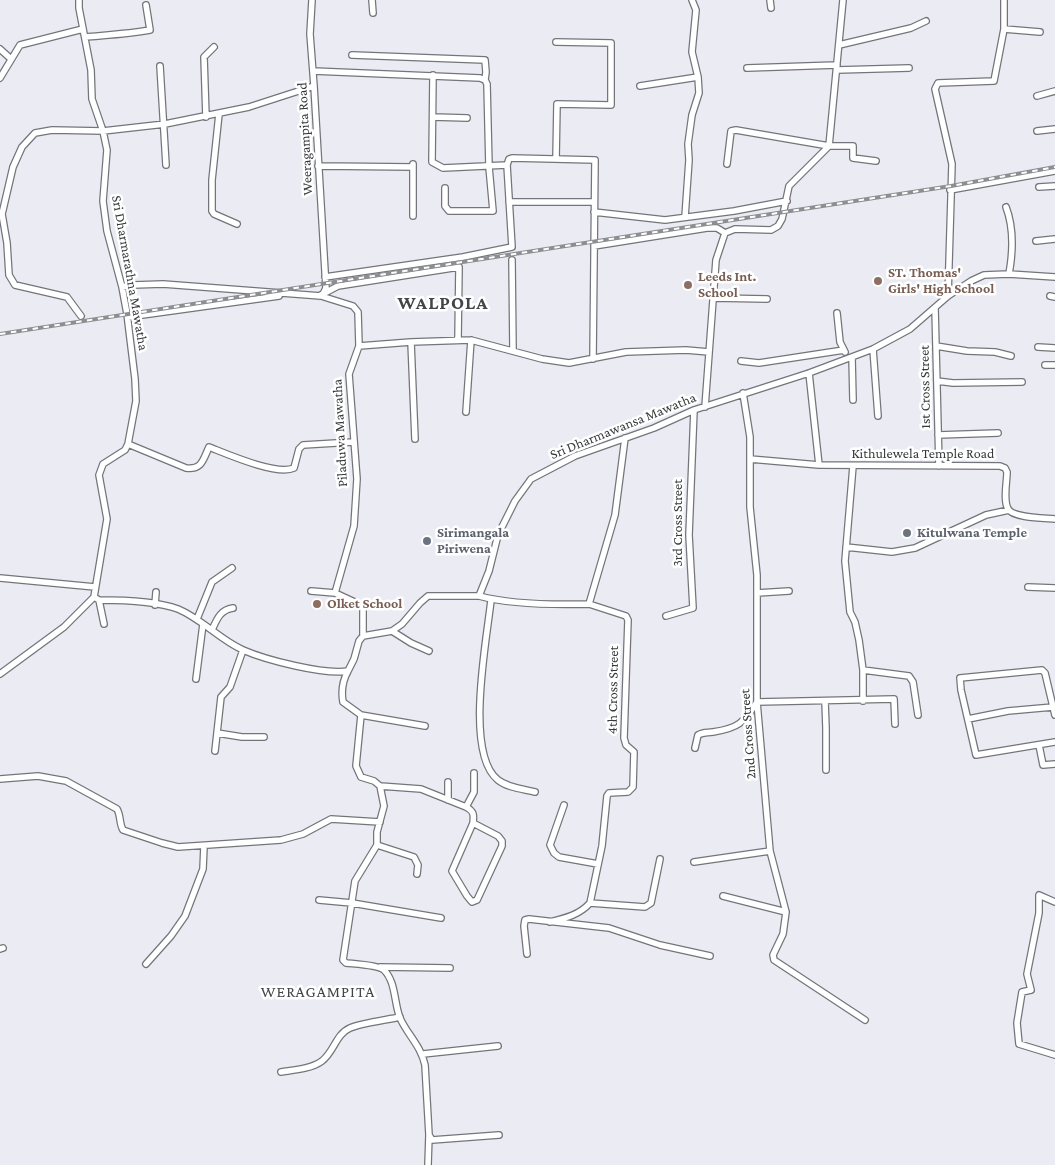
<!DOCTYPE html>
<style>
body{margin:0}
canvas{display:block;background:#ebecf3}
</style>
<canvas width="1055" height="1165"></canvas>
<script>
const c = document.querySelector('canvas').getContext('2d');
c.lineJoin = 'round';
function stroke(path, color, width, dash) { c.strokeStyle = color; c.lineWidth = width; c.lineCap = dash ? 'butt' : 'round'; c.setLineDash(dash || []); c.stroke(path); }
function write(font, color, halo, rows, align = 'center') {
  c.font = font + ' "Crimson Pro",serif'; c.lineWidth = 5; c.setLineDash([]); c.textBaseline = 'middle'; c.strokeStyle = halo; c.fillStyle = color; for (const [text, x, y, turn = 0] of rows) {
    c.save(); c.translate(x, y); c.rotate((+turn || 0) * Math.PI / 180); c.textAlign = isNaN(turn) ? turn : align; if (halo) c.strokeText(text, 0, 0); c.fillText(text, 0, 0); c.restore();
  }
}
const minor = new Path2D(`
 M312,0l-2,34 4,52 12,202 -3,6
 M372,0l1,13
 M770,0l1,8
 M1004,29l36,3
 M85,37c22,-2 43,-3 65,-7l-4,-25
 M839,45l72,-17 15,-7
 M0,49l11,10
 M352,55l133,5 1,12 -1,8
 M160,66l6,99
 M747,68l90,-3
 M837,70l72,-2
 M313,71l167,7 5,2 2,4 2,83 4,44h-44l-4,-5v-18
 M433,75l-1,87 11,6 64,-3
 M0,78l20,-33 63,-16
 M640,86l58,-9
 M1037,96l18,-5
 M219,114l-7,66v31l2,3 23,10
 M206,117l-2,-60 10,-10
 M433,117l34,1
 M1037,131l18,-2
 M556,159l1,-55 54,1v-62l-55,-1
 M413,164v52
 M727,164l4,-33 5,-1 93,16h24v12l23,3
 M318,166l95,1
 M1039,187l16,-1
 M950,190l105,-19
 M509,202h85
 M1006,207c8,21 7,45 3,67
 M594,212l71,8 69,-9 53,-10
 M685,217l4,-57 -1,-16 4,-29 7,-22 -1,-16 -6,-25 4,-42 -4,-10
 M1036,241l19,-2
 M594,246l113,-18h10l8,5
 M512,260l1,90
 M325,277l138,-20 49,-10 -5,-82 2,-6 3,-1 83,2 -2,199
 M122,287l11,-2 30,-1 158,12 32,10 5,6 1,34 -10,28 8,105 -3,47 -19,67 26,12 2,4v27
 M319,296l19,-10 121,-19 -1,73
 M948,296l4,-132 -17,-75 3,-6 56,-2 10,-52v-29
 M1050,296l5,1
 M714,298l53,1
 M935,308l4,158
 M837,313l3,29 5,10
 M81,316l-14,-19 -52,-12 -6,-10 -2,-32 -5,-29 11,-47 9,-20 13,-14 17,-3 51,1 62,-7 84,-17 65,-21
 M128,317l151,-21
 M411,342l4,97
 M359,346l52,-4 60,-2 71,19 27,4 57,-11 60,-2 23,2
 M936,346l31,5 28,1 16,4
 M1038,347l17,1
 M873,349l5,67
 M852,357l1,43
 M741,361l18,2 85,-13
 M1045,365h10
 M809,373l10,92
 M937,381l16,2 69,-1
 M743,393l7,44v70l7,68v127l13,149 16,61 -3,22 -10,21 1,5 91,60
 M705,407l11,-147 9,-27 10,-4 36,1 7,-4 4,-7 7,-33 40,-40 14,-146
 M466,412l5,-72
 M938,435l60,-2
 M128,444l58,24c16,2 17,-8 23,-21 18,7 68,29 85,21l5,-19 4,-4 50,-3
 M750,459l69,6 181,1 5,2 2,4c0,10 -4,28 1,37 5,9 37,9 47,10
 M853,466l-8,95 5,51 5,10 4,18 4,30v31
 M846,547l46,5 23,-4 71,-33 23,-5
 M0,578l95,9
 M1028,587l27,1
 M311,591l24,2
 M757,593l32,-2
 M479,596c34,9 75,9 110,8
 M94,597l5,3c24,0 57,1 79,9 24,10 42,31 65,41 23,10 81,25 105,21l6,-12 5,-18 4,-5 29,-5 10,-7 18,-21 8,-7h51l10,-25 9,-36 17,-34 16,-22 44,-23 79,-28 40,-18 115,-37 64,-24 37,-20 38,-33 23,-15 13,-6 25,-1 46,3
 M99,600l5,24
 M491,600c-4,39 -27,153 7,180 10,8 25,9 37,12
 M155,605l1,-13
 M666,616l27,-8 -4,-73 5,-125
 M197,619l15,-37 20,-14
 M212,630c5,-11 8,-20 21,-22
 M392,631l19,12 18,8
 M863,670l46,6 4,6 5,33
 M348,671c-5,9 -7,20 -5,31l18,13 64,11
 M0,674l64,-47 30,-30 13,-78 -8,-44 4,-11 22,-14 3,-6 8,-43 -1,-22 -8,-65 -5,-27 -15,-56 -4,-30 4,-51 -4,-19 -11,-32 -1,-29 -12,-62v-8
 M196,679l7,-55
 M825,701l1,27v42
 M361,715l-5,51 5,11 13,4 6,5 4,20 -7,26v13l-22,36 -12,79 3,3c9,1 32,2 38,7 12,12 10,33 16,48 7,16 21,28 25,47l4,70 3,5 67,-5
 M1055,715l-10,-42 -3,-3 -82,8 1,12 15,65 79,-13
 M968,719l40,-8 45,-4
 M217,733l25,4h22
 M1039,745l4,20 12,-1
 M695,748l3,-13c5,-3 9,-2 15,-3 26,-4 30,-9 44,-30l137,-3 1,25
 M215,751l6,-54 9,-10 13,-37
 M0,779l38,-3 28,5 51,28c4,7 2,14 6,21l39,13 16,4 103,-7 22,-6 28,-15 49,3
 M380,786l41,3 45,18c8,4 8,8 7,16l25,13 4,5v5l-25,54 -5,2 -5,-6 -15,-25 21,-48
 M448,800v-18
 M564,805l-14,40 4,8 5,4 39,7
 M466,807l8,-15v-19
 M377,845l37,12 4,8 -1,9
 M694,862l76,-11
 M723,896l63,16
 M319,900l33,3 89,15
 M1055,902l-16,-7v18l-12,61 4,16 -9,2 -5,31 2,21 36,11
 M590,903l55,4 6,-4 9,-44
 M550,922c16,-4 29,-7 40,-19l12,-57 5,-50 2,-3 19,-1 5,-5 1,-35 -8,-7 -2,-7 4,-118 -2,-4 -37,-12 26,-89 10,-77
 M0,949l3,-1
 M527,954l-3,-28 1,-6 4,-1 80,9 51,17 50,11
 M146,964l25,-28 14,-20 18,-47 1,-23
 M380,967l70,1
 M423,1054l75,-8
 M281,1072c13,-2 30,-3 41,-11 12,-9 14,-27 28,-33 12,-5 36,-8 50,-11
 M428,1165l1,-30`);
stroke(minor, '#74757b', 8);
stroke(minor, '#fff', 5.5);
const rail = new Path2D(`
 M0,334l951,-148 104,-19`);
stroke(rail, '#8d8e92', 4);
stroke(rail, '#fff', 2, [5.5]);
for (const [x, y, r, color] of [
 [878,281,5,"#8d6e63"],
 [688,285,5,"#8d6e63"],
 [907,533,5,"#6b7280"],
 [427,541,5,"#6b7280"],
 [317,604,5,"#8d6e63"]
]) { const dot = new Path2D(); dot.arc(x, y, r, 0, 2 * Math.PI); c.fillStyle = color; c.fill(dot); stroke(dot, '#fff', 2); }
write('14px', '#37383a', '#fff', [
 ["Weeragampita Road",305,139,-93],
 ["Sri Dharmarathna Mawatha",130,273,80],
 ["1st Cross Street",925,387,-91],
 ["Sri Dharmawansa Mawatha",623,426,-22],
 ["Piladuwa Mawatha",340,433,-93],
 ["Kithulewela Temple Road",923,454],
 ["3rd Cross Street",678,523,-90],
 ["4th Cross Street",613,690,-89],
 ["2nd Cross Street",748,734,-94]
]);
write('bold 14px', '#785e54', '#fff', [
 ["ST. Thomas'",888,273],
 ["Girls' High School",888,289],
 ["Leeds Int.",698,277],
 ["School",698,293],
 ["Olket School",327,604]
], 'left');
write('bold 14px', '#5b616d', '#fff', [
 ["Sirimangala",437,533],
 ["Piriwena",437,549],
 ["Kitulwana Temple",917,533]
], 'left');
c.letterSpacing = '1px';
write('16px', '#44454a', '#fff', [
 ["WERAGAMPITA",318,992]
]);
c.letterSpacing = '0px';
c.letterSpacing = '1px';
write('bold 19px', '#44454a', '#fff', [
 ["WALPOLA",443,303]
]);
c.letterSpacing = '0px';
</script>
